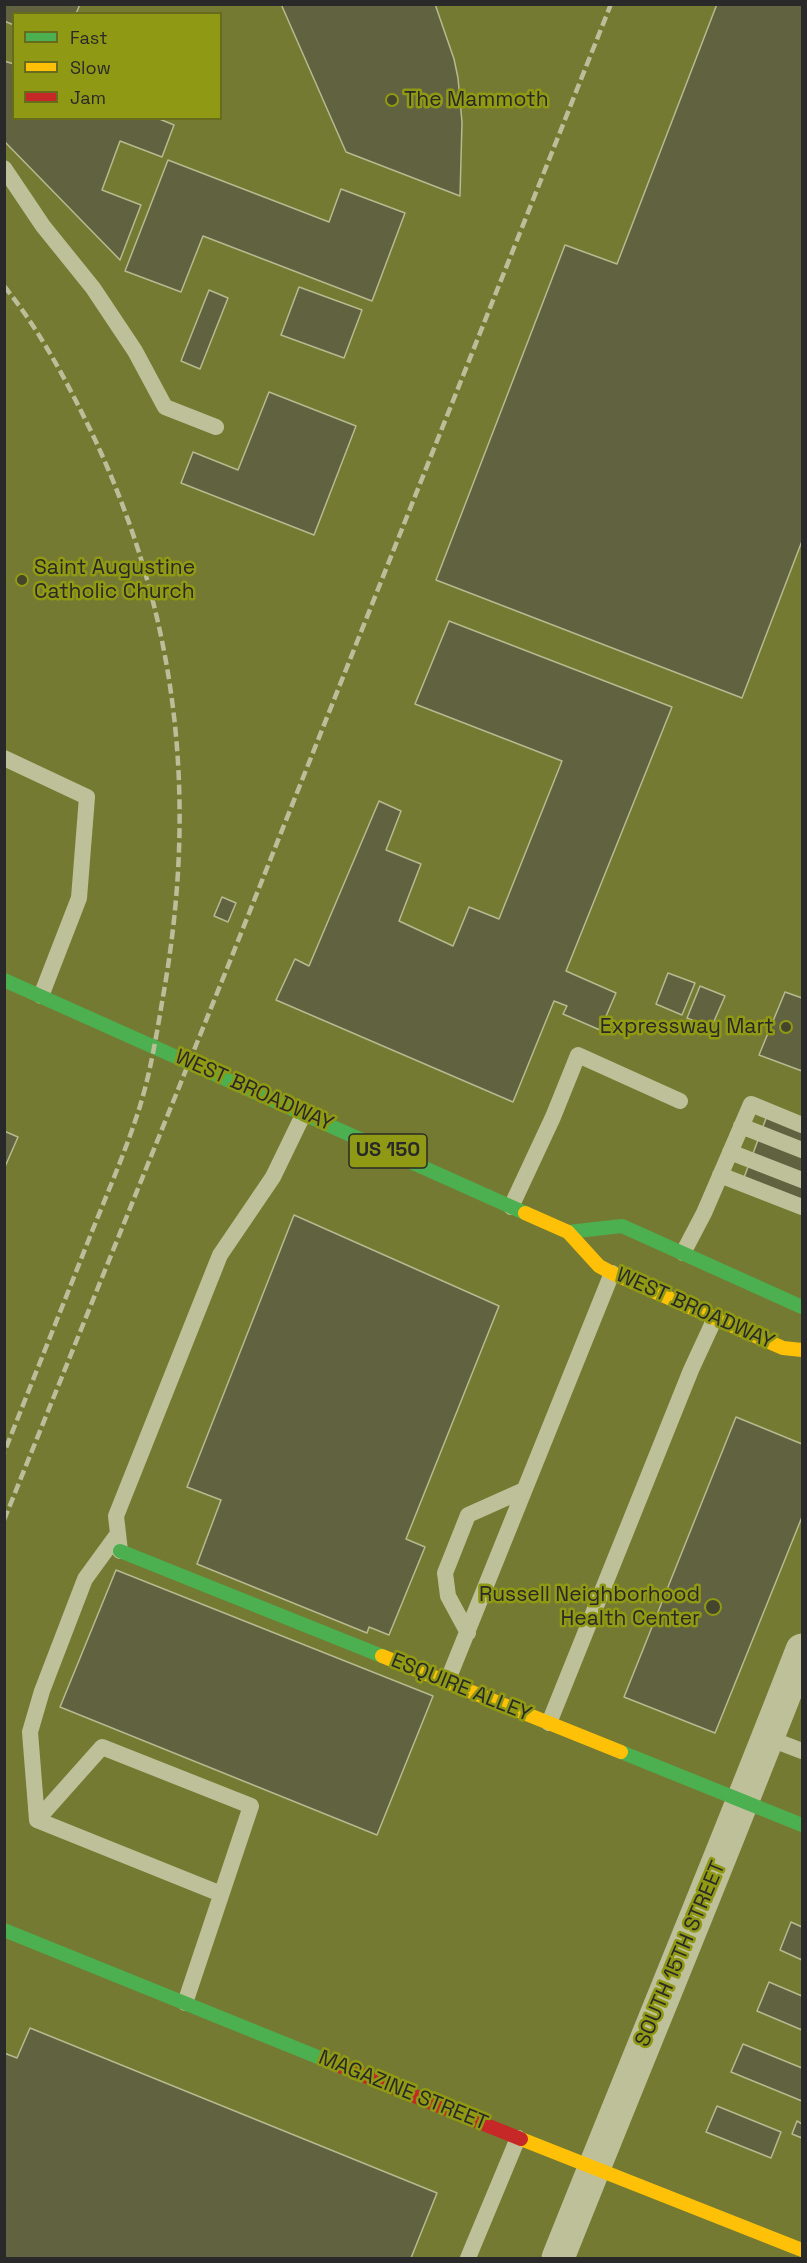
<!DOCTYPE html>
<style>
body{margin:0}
#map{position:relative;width:807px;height:2263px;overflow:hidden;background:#757a32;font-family:"Space Grotesk",sans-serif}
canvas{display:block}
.frame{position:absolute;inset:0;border:6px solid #292929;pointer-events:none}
.legend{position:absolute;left:12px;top:12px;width:210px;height:108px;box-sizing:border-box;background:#909913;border:2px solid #676c1c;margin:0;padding:8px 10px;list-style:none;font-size:18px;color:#292929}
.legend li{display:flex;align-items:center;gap:12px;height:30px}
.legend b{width:30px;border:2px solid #676c1c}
</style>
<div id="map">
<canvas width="807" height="2263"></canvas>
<div class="frame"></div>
<ul class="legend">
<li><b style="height:8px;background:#4caf50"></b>Fast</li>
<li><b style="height:8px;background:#ffc107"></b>Slow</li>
<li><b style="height:8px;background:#c62828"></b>Jam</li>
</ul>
</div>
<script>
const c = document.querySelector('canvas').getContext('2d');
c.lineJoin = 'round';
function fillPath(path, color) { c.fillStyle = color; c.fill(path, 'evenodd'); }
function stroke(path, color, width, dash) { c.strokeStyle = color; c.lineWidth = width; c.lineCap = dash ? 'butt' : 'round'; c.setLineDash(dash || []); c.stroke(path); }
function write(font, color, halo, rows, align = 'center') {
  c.font = font + ' "Space Grotesk",sans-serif'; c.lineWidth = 5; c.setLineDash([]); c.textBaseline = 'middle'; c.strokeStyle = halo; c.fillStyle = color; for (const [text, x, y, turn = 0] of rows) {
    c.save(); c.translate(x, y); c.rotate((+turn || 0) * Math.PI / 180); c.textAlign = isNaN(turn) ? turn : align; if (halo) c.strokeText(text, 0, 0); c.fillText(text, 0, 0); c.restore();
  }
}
const building = new Path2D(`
 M4,4h76l-4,10h-62v11l-10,-4z
 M281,4h154l19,55 4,19 4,44 -2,74 -114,-44z
 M717,4h85v537l-60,157 -306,-118 129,-335 52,19z
 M4,61l10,3v54h143l17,7 -12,32 -42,-16 -18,49 39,15 -21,55 -116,-119z
 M168,160l161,62 12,-33 64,24 -33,88 -169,-65 -22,56 -56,-21z
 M299,287l63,23 -18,48 -63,-23z
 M209,290l19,8 -28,71 -19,-8z
 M269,392l87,34 -42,109 -133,-52 12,-31 45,18z
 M449,621l223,86 -106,264 50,22 -16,37 -37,-16 4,-8 -13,-5 -41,101 -237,-102 19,-41 14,7 70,-165 22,10 -15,39 35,14 -22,57 54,25 16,-39 30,12 63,-158 -147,-57z
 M222,897l14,6 -8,19 -14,-6z
 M668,973l27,10 -13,32 -26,-11z
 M700,986l25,10 -14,32 -24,-10z
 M785,992l17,6v73l-43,-16z
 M771,1105l31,13v88l-60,-23z
 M4,1131l14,6 -14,32z
 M294,1215l205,91 -93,233 19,8 -36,88 -20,-8 -2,6 -170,-69 24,-64 -34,-13z
 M736,1417l66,27v73l-87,216 -91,-36z
 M116,1570l317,126 -56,139 -317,-128z
 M791,1922l11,5v33l-22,-10z
 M769,1982l33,14v34l-45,-19z
 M30,2028l407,165 -26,65h-407v-205l13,5z
 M743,2044l59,24v33l-71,-29z
 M717,2106l64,26 -10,26 -65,-26z
 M797,2121l5,3v14l-10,-4z`);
fillPath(building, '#616340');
stroke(building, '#b7ba90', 1.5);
stroke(new Path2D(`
 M4,168l39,58 50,62 42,63 30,56 51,20
 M4,758l83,39 -8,101 -38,98
 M741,1126l61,24
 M730,1152l72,28
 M720,1175l82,32
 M511,1207l42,-90 25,-62 102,46
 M683,1253l21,-40 47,-109 51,21
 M120,1551l-4,-35 104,-261 53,-78 31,-64
 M468,1633l-20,-37 -3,-23 23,-58 56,-25
 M447,1682l165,-409
 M549,1723l142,-353 24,-52
 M768,1738l34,13
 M37,1820l-7,-88 12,-41 43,-112 32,-44
 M185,2003l66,-197 -149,-59 -65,73 184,74
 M468,2258l50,-120`), '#bdc098', 16);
stroke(new Path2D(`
 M558,2258c81,-203 165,-404 244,-608`), '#bdc098', 33);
stroke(new Path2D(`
 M4,980l521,233
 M568,1232l54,-6 180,81
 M120,1551l262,105
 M621,1752l181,73
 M4,1930l336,136`), '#4caf50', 14);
stroke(new Path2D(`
 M525,1213l43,19 31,34 13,7 171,75 19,2
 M382,1656l239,96
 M521,2139l281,111`), '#ffc107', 14);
stroke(new Path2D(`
 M340,2066l181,73`), '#c62828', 14);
stroke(new Path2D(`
 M4,286c35,43 62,94 86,143 86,180 108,360 75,556 -7,40 -13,82 -25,121 -14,45 -34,90 -51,133 -28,71 -57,143 -85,214
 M4,1520l224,-554 383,-962`), '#bcbe99', 4.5, [10, 4.5]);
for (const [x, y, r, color] of [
 [392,100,6,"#44452c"],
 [22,580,6,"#44452c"],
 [786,1027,6,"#44452c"],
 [713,1607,8,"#44452c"]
]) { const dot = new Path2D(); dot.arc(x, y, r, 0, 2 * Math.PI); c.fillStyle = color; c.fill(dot); stroke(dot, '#909913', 2); }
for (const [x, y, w] of [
 [388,1151,78]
]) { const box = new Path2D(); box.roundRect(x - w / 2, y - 17, w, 34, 4.5); c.fillStyle = '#909913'; c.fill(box); stroke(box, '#292929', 1.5); }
write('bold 20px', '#292929', null, [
 ["US 150",388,1151]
]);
write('21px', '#292929', '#909913', [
 ["The Mammoth",404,100],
 ["Saint Augustine",34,568],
 ["Catholic Church",34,592],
 ["Expressway Mart",774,1027,"right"],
 ["Russell Neighborhood",700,1595,"right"],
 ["Health Center",700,1619,"right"]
], 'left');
write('21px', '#292929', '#909913', [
 ["WEST BROADWAY",254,1091,24],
 ["WEST BROADWAY",695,1309,24],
 ["ESQUIRE ALLEY",461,1688,22],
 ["SOUTH 15TH STREET",681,1954,-67],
 ["MAGAZINE STREET",403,2091,22]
]);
</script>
